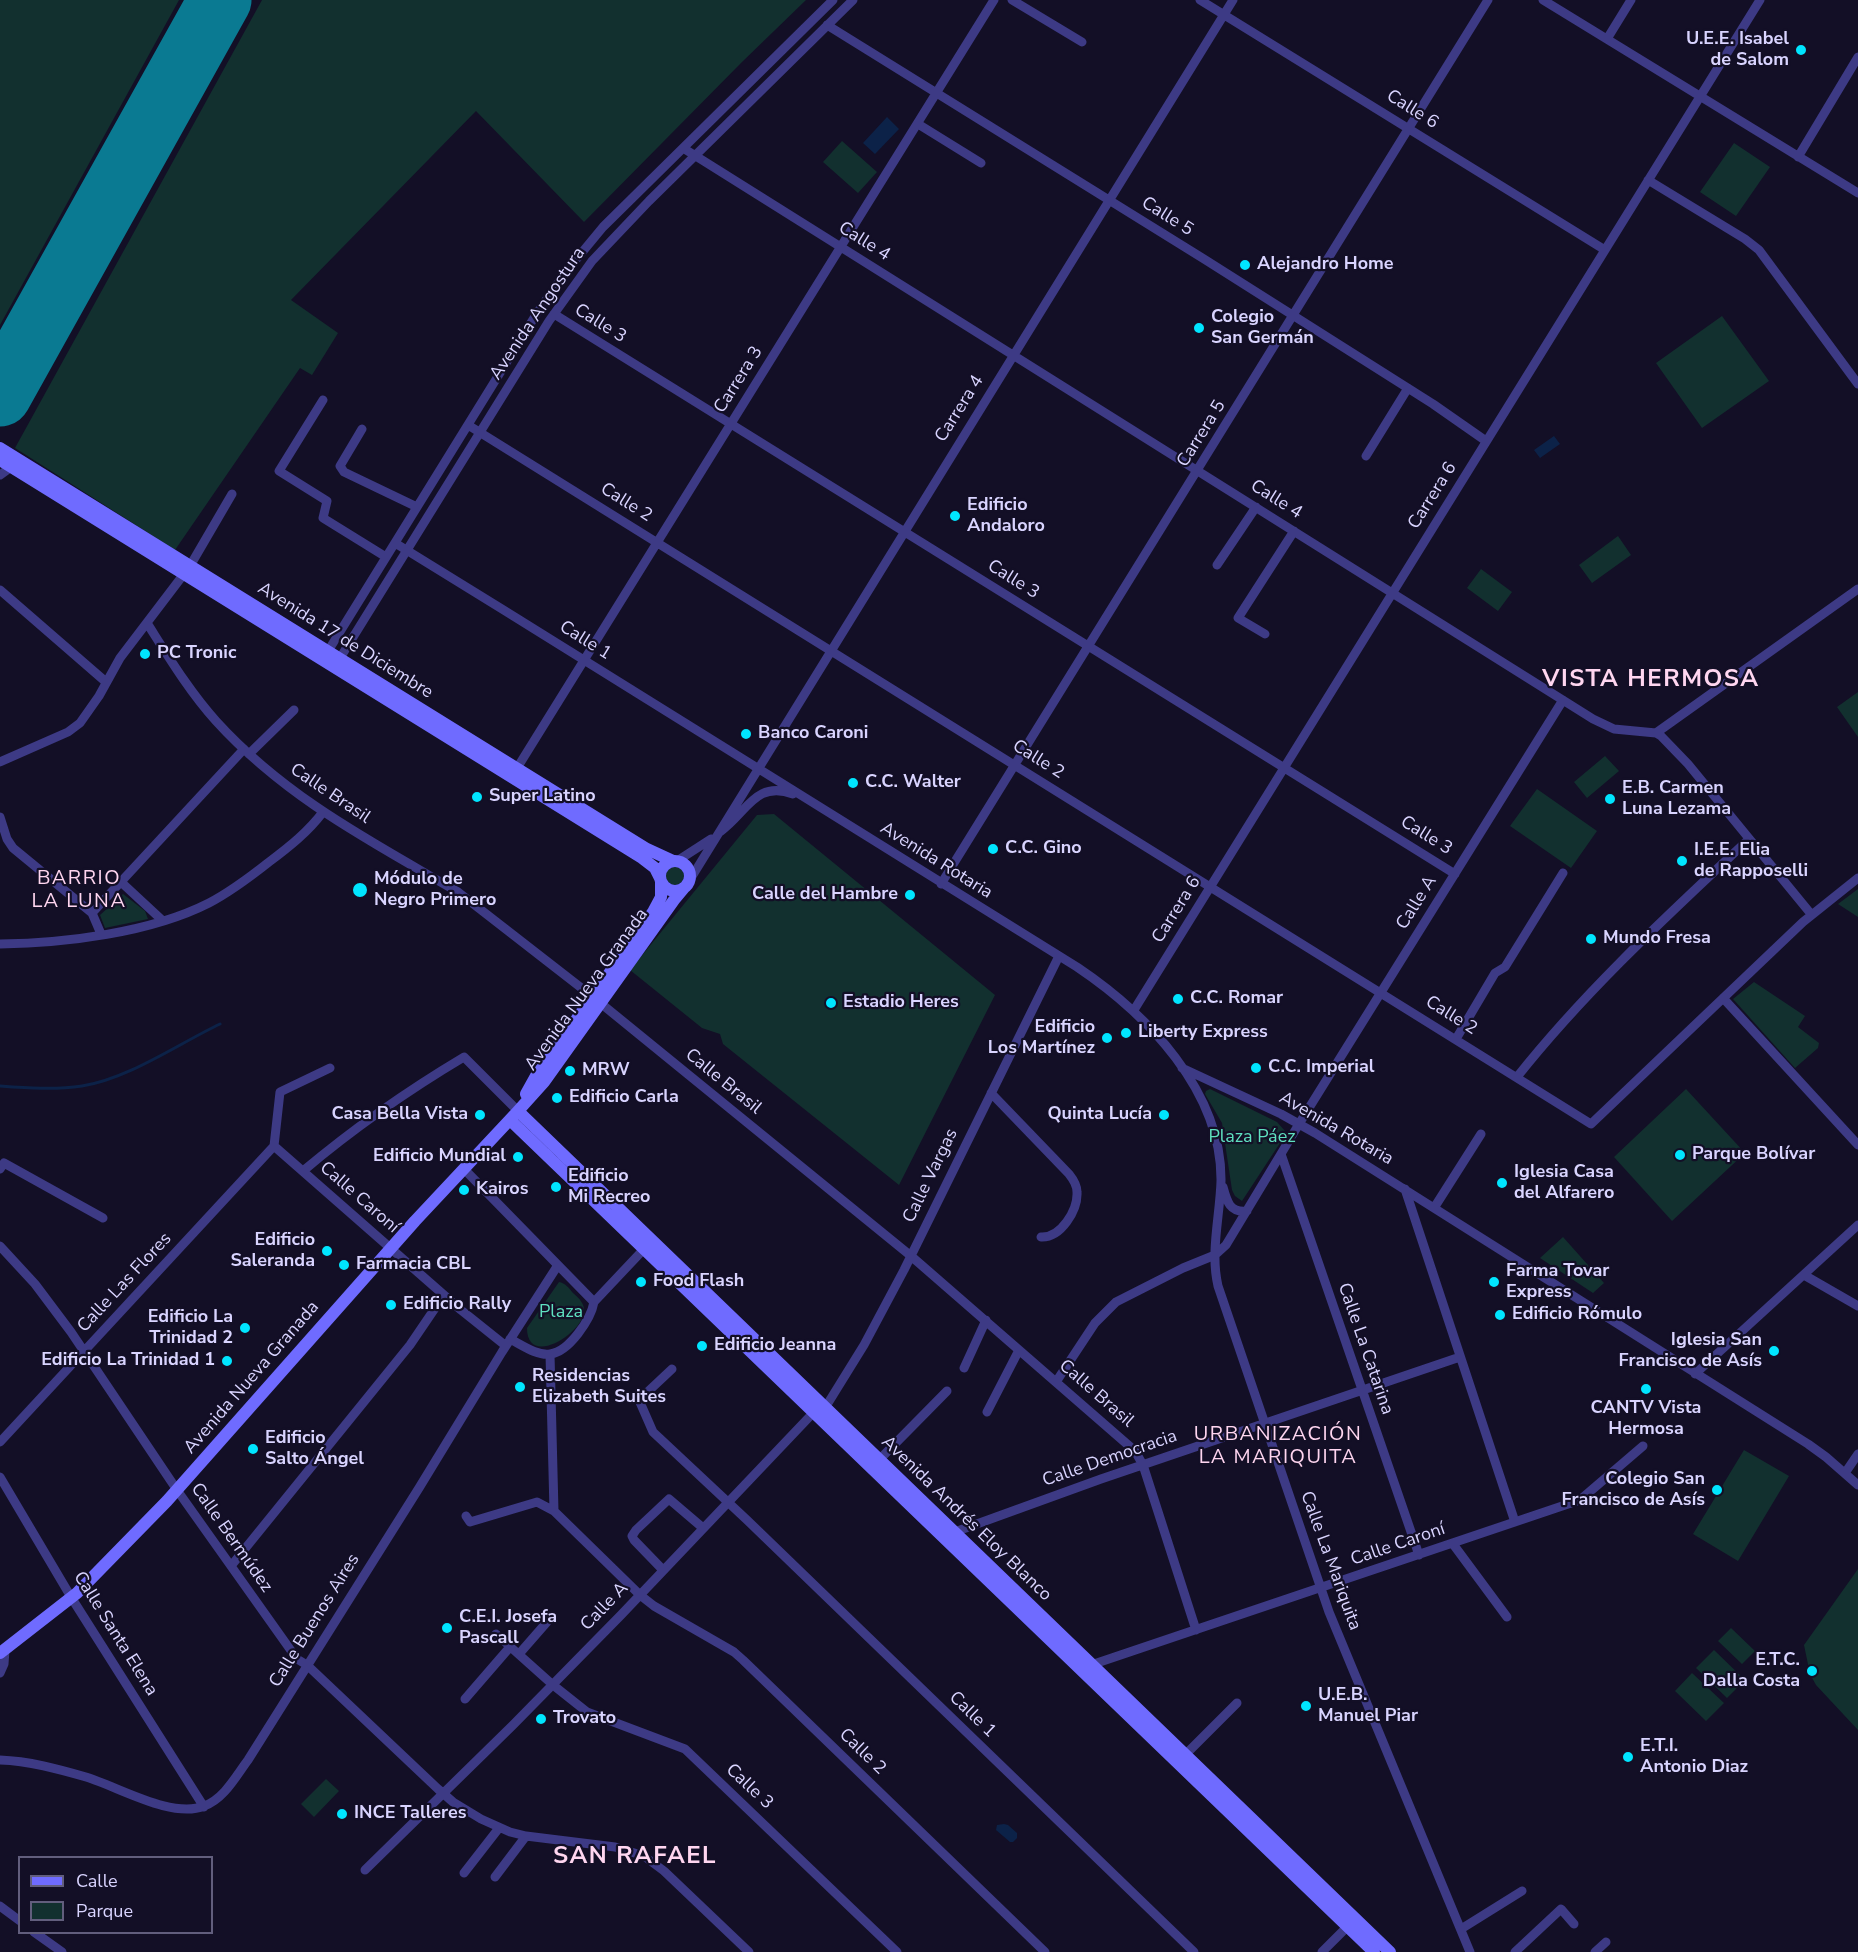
<!DOCTYPE html>
<meta charset="utf-8">
<style>
body{margin:0}
#map{position:relative;width:1858px;height:1952px;overflow:hidden;background:#130f26;font-family:"Nunito Sans",sans-serif}
canvas{display:block}
.legend{position:absolute;left:18px;top:1856px;width:195px;height:78px;box-sizing:border-box;background:#130f26;border:2px solid #625e7d;margin:0;padding:8px 10px;list-style:none;font-size:18px;color:#d9d4ff}
.legend li{display:flex;align-items:center;gap:12px;height:30px}
.legend b{width:30px;border:2px solid #625e7d}
</style>
<div id="map">
<canvas width="1858" height="1952"></canvas>
<ul class="legend">
<li><b style="height:8px;background:#6f6bff"></b>Calle</li>
<li><b style="height:16px;background:#12302f"></b>Parque</li>
</ul>
</div>
<script>
const c = document.querySelector('canvas').getContext('2d');
c.lineJoin = 'round';
function fillPath(path, color) { c.fillStyle = color; c.fill(path, 'evenodd'); }
function stroke(path, color, width, dash) { c.strokeStyle = color; c.lineWidth = width; c.lineCap = dash ? 'butt' : 'round'; c.setLineDash(dash || []); c.stroke(path); }
function write(font, color, halo, rows, align = 'center') {
  c.font = font + ' "Nunito Sans",sans-serif'; c.lineWidth = 4.5; c.setLineDash([]); c.textBaseline = 'middle'; c.strokeStyle = halo; c.fillStyle = color; for (const [text, x, y, turn = 0] of rows) {
    c.save(); c.translate(x, y); c.rotate((+turn || 0) * Math.PI / 180); c.textAlign = isNaN(turn) ? turn : align; if (halo) c.strokeText(text, 0, 0); c.fillText(text, 0, 0); c.restore();
  }
}
fillPath(new Path2D(`
 M0,0h179l-179,325z
 M262,0h544l-64,62 -158,160 -108,-111 -185,189 47,33 -26,42 -12,-7 -125,182 -160,-102z
 M842,141l35,31 -19,21 -35,-31z
 M1734,143l36,24 -34,49 -36,-24z
 M1722,316l47,65 -67,47 -46,-65z
 M1618,536l13,19 -39,28 -13,-18z
 M1481,569l31,23 -14,19 -31,-23z
 M1858,692v45l-21,-30z
 M1605,756l14,15 -32,27 -13,-16z
 M1537,789l60,42 -26,37 -61,-42z
 M774,814l221,181 -96,190 -176,-141 -3,-10 -18,-6 -72,-58 127,-155z
 M666 876a9 9 0 1 1 18 0a9 9 0 1 1-18 0Z
 M1858,889v28l-20,-13z
 M123,894l22,17 3,8 -43,9 -5,-13z
 M1754,982l51,34 -7,11 21,16 -1,5 -23,20 -62,-69z
 M1210,1089l67,33 8,9 -5,12 -38,58 -7,-5 -3,-6 -10,-67 -17,-29 1,-3z
 M1686,1089l59,64 -73,68 -58,-64z
 M1563,1237l41,46 -11,10 -53,-35z
 M559,1282c6,1 10,6 14,11 6,5 12,11 11,19 -2,22 -57,56 -57,16z
 M1744,1450l45,26 -51,85 -45,-27z
 M1858,1569v161l-42,-45 -6,-11 -6,-29z
 M1731,1628l24,23 -13,13 -24,-23z
 M1714,1650l31,30 -18,18 -31,-30z
 M1692,1673l32,30 -18,18 -31,-30z
 M326,1779l13,12 -25,26 -13,-13z`), '#12302f');
fillPath(new Path2D(`
 M887,117l12,12 -24,25 -12,-11z
 M1554,436l6,8 -20,14 -6,-8z
 M1004,1824l4,1 9,8v5l-4,4h-3l-14,-12 1,-5z`), '#0c2248');
stroke(new Path2D(`
 M0,1086c27,2 55,4 82,0 46,-7 96,-42 138,-62`), '#0c2248', 3);
stroke(new Path2D(`
 M211,0l2,13`), '#0a7a92', 26);
stroke(new Path2D(`
 M0,395l220,-395`), '#0a7a92', 63);
stroke(new Path2D(`
 M1012,0l70,42
 M1200,0l405,250
 M1543,0l315,193
 M827,25l377,234 229,145 53,37
 M1607,39l24,-39
 M918,124l63,39
 M683,148l910,571 21,10 42,4 5,3 27,28 123,150
 M1798,157l60,-100
 M1648,180l97,59 14,11 99,134
 M554,314l901,560
 M323,400l-44,71 48,30 -4,17 63,39
 M468,425l1123,699 212,-202 55,-44
 M362,429l-22,37 4,6 73,35
 M1366,456l42,-68
 M0,475l11,-8
 M395,543c228,140 454,283 682,424 70,47 145,124 144,214 -1,35 -11,71 -3,105l111,326 141,340
 M1217,565l39,-58
 M0,590l106,92
 M147,623c21,33 42,68 69,98 69,76 154,120 242,171l135,105 318,259 224,195 8,14 53,165
 M1265,634l-27,-16 56,-87
 M325,656l212,-343 28,-40 38,-46 230,-227
 M337,663l212,-342 43,-60 57,-60 204,-201
 M1656,733l202,-144
 M249,754l45,-44
 M0,762l68,-30 12,-9 19,-27 21,-38 70,-92 42,-72
 M514,773l480,-773
 M0,817l7,22 6,9 79,65 9,21
 M721,831c26,-19 35,-51 72,-37
 M677,861l34,-22
 M691,878l542,-878
 M121,882l42,39
 M941,884l547,-884
 M92,913l152,-164
 M0,944c65,-1 150,-11 209,-41 21,-11 41,-26 60,-41 20,-15 39,-30 54,-50
 M1723,998l135,147
 M1134,1010l626,-1010
 M1456,1039l39,-66 10,-6 58,-94
 M1182,1068l99,46 34,19 493,311 18,13 32,28
 M1517,1077c69,-87 151,-162 232,-238
 M991,1093l78,81c4,5 8,11 8,18 1,18 -16,46 -36,45
 M274,1146l187,164 45,36
 M274,1146l6,-54 50,-24
 M1281,1154l138,401
 M0,1169l4,-6 99,55
 M464,1169l130,133
 M303,1171c51,-43 104,-80 161,-114l54,54
 M1223,1187c4,15 7,26 24,24
 M1405,1189l110,333
 M1434,1208l47,-74
 M0,1246l35,38 36,48 106,158 120,169 10,6 131,124 15,13 28,17 29,13 16,4 89,11 29,9 20,15 85,81
 M1804,1275l54,31
 M510,1339c12,6 27,17 40,15 19,-2 41,-35 44,-52l50,-53
 M550,1354l4,157 86,84 14,11 80,46 9,8 302,292
 M964,1368l22,-48
 M672,1369l-33,31 14,32 94,88 447,432
 M1695,1374l163,-149
 M1056,1382l39,-59 21,-21 67,-34 32,-13 11,-10 73,-121 264,-424
 M987,1412l32,-62
 M0,1442l274,-296
 M879,1460l68,-69
 M1845,1473l13,-19
 M0,1477l71,120 133,210
 M466,1516l4,6 67,-20 17,9
 M952,1533l149,-54 359,-122
 M1453,1544l54,73
 M231,1566l179,-221 34,-50
 M663,1570l-29,-30 -2,-4 4,-6 33,-31 34,29
 M496,1634l57,51 34,27 98,37 212,203
 M519,1654l28,-32
 M1088,1666l492,-166 63,-54
 M0,1673l4,-9 1,-14
 M465,1699l45,-52
 M1185,1755l52,-52
 M0,1760c29,1 58,9 86,17 33,10 86,42 118,29 20,-7 32,-30 44,-46l171,-272 83,-136 56,-87
 M365,1870l148,-145 108,-110 193,-203 11,-4 39,-63 40,-75 155,-314
 M464,1873l35,-45
 M495,1877l31,-41
 M0,1906l20,15
 M1461,1929l61,-38
 M34,1932l28,20
 M1322,1952l30,-30
 M1515,1952l46,-43 13,15
 M1595,1952l11,-10`), '#3d3a85', 9);
stroke(new Path2D(`
 M0,448l647,401 26,12
 M0,460l642,398 13,10 5,10
 M660 876a15 15 0 1 1 30 0a15 15 0 1 1-30 0Z
 M526,1094l10,-18 117,-164 8,-15v-15
 M518,1111l872,841
 M510,1120l864,832
 M0,1653l77,-60 90,-92 248,-280 103,-110 26,-29 130,-182 10,-12`), '#6f6bff', 12);
for (const [x, y, r, color] of [
 [1801,50,6,"#00e5ff"],
 [1245,265,6,"#00e5ff"],
 [1199,328,6,"#00e5ff"],
 [955,516,6,"#00e5ff"],
 [145,654,6,"#00e5ff"],
 [746,734,6,"#00e5ff"],
 [853,783,6,"#00e5ff"],
 [477,797,6,"#00e5ff"],
 [1610,799,6,"#00e5ff"],
 [993,849,6,"#00e5ff"],
 [1682,861,6,"#00e5ff"],
 [360,890,8,"#00e5ff"],
 [910,895,6,"#00e5ff"],
 [1591,939,6,"#00e5ff"],
 [1178,999,6,"#00e5ff"],
 [831,1003,6,"#00e5ff"],
 [1126,1033,6,"#00e5ff"],
 [1107,1038,6,"#00e5ff"],
 [1256,1068,6,"#00e5ff"],
 [570,1071,6,"#00e5ff"],
 [557,1098,6,"#00e5ff"],
 [480,1115,6,"#00e5ff"],
 [1164,1115,6,"#00e5ff"],
 [1680,1155,6,"#00e5ff"],
 [518,1157,6,"#00e5ff"],
 [1502,1183,6,"#00e5ff"],
 [556,1187,6,"#00e5ff"],
 [464,1190,6,"#00e5ff"],
 [327,1251,6,"#00e5ff"],
 [344,1265,6,"#00e5ff"],
 [641,1282,6,"#00e5ff"],
 [1494,1282,6,"#00e5ff"],
 [391,1305,6,"#00e5ff"],
 [1500,1315,6,"#00e5ff"],
 [245,1328,6,"#00e5ff"],
 [702,1346,6,"#00e5ff"],
 [1774,1351,6,"#00e5ff"],
 [227,1361,6,"#00e5ff"],
 [520,1387,6,"#00e5ff"],
 [1646,1389,6,"#00e5ff"],
 [253,1449,6,"#00e5ff"],
 [1717,1490,6,"#00e5ff"],
 [447,1628,6,"#00e5ff"],
 [1812,1671,6,"#00e5ff"],
 [1306,1706,6,"#00e5ff"],
 [541,1719,6,"#00e5ff"],
 [1628,1757,6,"#00e5ff"],
 [342,1814,6,"#00e5ff"]
]) { const dot = new Path2D(); dot.arc(x, y, r, 0, 2 * Math.PI); c.fillStyle = color; c.fill(dot); stroke(dot, '#130f26', 2); }
write('bold 18px', '#d9d4ff', '#130f26', [
 ["U.E.E. Isabel",1789,40,"right"],
 ["de Salom",1789,61,"right"],
 ["Alejandro Home",1257,265],
 ["Colegio",1211,318],
 ["San Germán",1211,339],
 ["Edificio",967,506],
 ["Andaloro",967,527],
 ["PC Tronic",157,654],
 ["Banco Caroni",758,734],
 ["C.C. Walter",865,783],
 ["E.B. Carmen",1622,789],
 ["Luna Lezama",1622,810],
 ["Super Latino",489,797],
 ["C.C. Gino",1005,849],
 ["I.E.E. Elia",1694,851],
 ["de Rapposelli",1694,872],
 ["Módulo de",374,880],
 ["Negro Primero",374,901],
 ["Calle del Hambre",898,895,"right"],
 ["Mundo Fresa",1603,939],
 ["C.C. Romar",1190,999],
 ["Estadio Heres",843,1003],
 ["Edificio",1095,1028,"right"],
 ["Los Martínez",1095,1049,"right"],
 ["Liberty Express",1138,1033],
 ["C.C. Imperial",1268,1068],
 ["MRW",582,1071],
 ["Edificio Carla",569,1098],
 ["Casa Bella Vista",468,1115,"right"],
 ["Quinta Lucía",1152,1115,"right"],
 ["Parque Bolívar",1692,1155],
 ["Edificio Mundial",506,1157,"right"],
 ["Iglesia Casa",1514,1173],
 ["del Alfarero",1514,1194],
 ["Edificio",568,1177],
 ["Mi Recreo",568,1198],
 ["Kairos",476,1190],
 ["Edificio",315,1241,"right"],
 ["Saleranda",315,1262,"right"],
 ["Farmacia CBL",356,1265],
 ["Farma Tovar",1506,1272],
 ["Express",1506,1293],
 ["Food Flash",653,1282],
 ["Edificio Rally",403,1305],
 ["Edificio Rómulo",1512,1315],
 ["Edificio La",233,1318,"right"],
 ["Trinidad 2",233,1339,"right"],
 ["Iglesia San",1762,1341,"right"],
 ["Francisco de Asís",1762,1362,"right"],
 ["Edificio Jeanna",714,1346],
 ["Edificio La Trinidad 1",215,1361,"right"],
 ["Residencias",532,1377],
 ["Elizabeth Suites",532,1398],
 ["CANTV Vista",1646,1409,"center"],
 ["Hermosa",1646,1430,"center"],
 ["Edificio",265,1439],
 ["Salto Ángel",265,1460],
 ["Colegio San",1705,1480,"right"],
 ["Francisco de Asís",1705,1501,"right"],
 ["C.E.I. Josefa",459,1618],
 ["Pascall",459,1639],
 ["E.T.C.",1800,1661,"right"],
 ["Dalla Costa",1800,1682,"right"],
 ["U.E.B.",1318,1696],
 ["Manuel Piar",1318,1717],
 ["Trovato",553,1719],
 ["E.T.I.",1640,1747],
 ["Antonio Diaz",1640,1768],
 ["INCE Talleres",354,1814]
], 'left');
write('18px', '#d9d4ff', '#130f26', [
 ["Calle 6",1412,110,32],
 ["Calle 5",1167,217,32],
 ["Calle 4",864,242,32],
 ["Avenida Angostura",538,314,-56],
 ["Calle 3",600,324,32],
 ["Carrera 3",739,380,-58],
 ["Carrera 4",960,409,-58],
 ["Carrera 5",1202,434,-58],
 ["Carrera 6",1433,496,-58],
 ["Calle 4",1276,500,32],
 ["Calle 2",626,503,32],
 ["Calle 3",1013,580,32],
 ["Avenida 17 de Diciembre",345,641,32],
 ["Calle 1",585,641,32],
 ["Calle 2",1038,760,32],
 ["Calle Brasil",330,794,34],
 ["Calle 3",1426,836,32],
 ["Avenida Rotaria",936,861,32],
 ["Calle A",1417,903,-58],
 ["Carrera 6",1177,910,-58],
 ["Avenida Nueva Granada",587,990,-54],
 ["Calle 2",1451,1016,32],
 ["Calle Brasil",723,1082,39],
 ["Avenida Rotaria",1336,1129,30],
 ["Calle Vargas",931,1176,-64],
 ["Calle Caroní",359,1198,41],
 ["Calle Las Flores",125,1283,-47],
 ["Calle La Catarina",1365,1349,71],
 ["Avenida Nueva Granada",252,1378,-49],
 ["Calle Brasil",1096,1394,41],
 ["Calle Democracia",1110,1459,-19],
 ["Avenida Andrés Eloy Blanco",966,1519,44],
 ["Calle Bermúdez",231,1538,55],
 ["Calle Caroní",1398,1545,-19],
 ["Calle La Mariquita",1330,1561,70],
 ["Calle A",605,1607,-46],
 ["Calle Buenos Aires",315,1621,-58],
 ["Calle Santa Elena",115,1634,58],
 ["Calle 1",972,1715,44],
 ["Calle 2",862,1752,44],
 ["Calle 3",749,1787,43]
]);
write('18px', '#5fe0c0', '#130f26', [
 ["Plaza Páez",1252,1138],
 ["Plaza",561,1313]
]);
c.letterSpacing = '1.5px';
write('20px', '#ffd6f0', '#130f26', [
 ["BARRIO",79,879],
 ["LA LUNA",79,902],
 ["URBANIZACIÓN",1278,1435],
 ["LA MARIQUITA",1278,1458]
]);
c.letterSpacing = '0px';
c.letterSpacing = '1.5px';
write('bold 24px', '#ffd6f0', '#130f26', [
 ["VISTA HERMOSA",1651,680],
 ["SAN RAFAEL",635,1857]
]);
c.letterSpacing = '0px';
</script>
